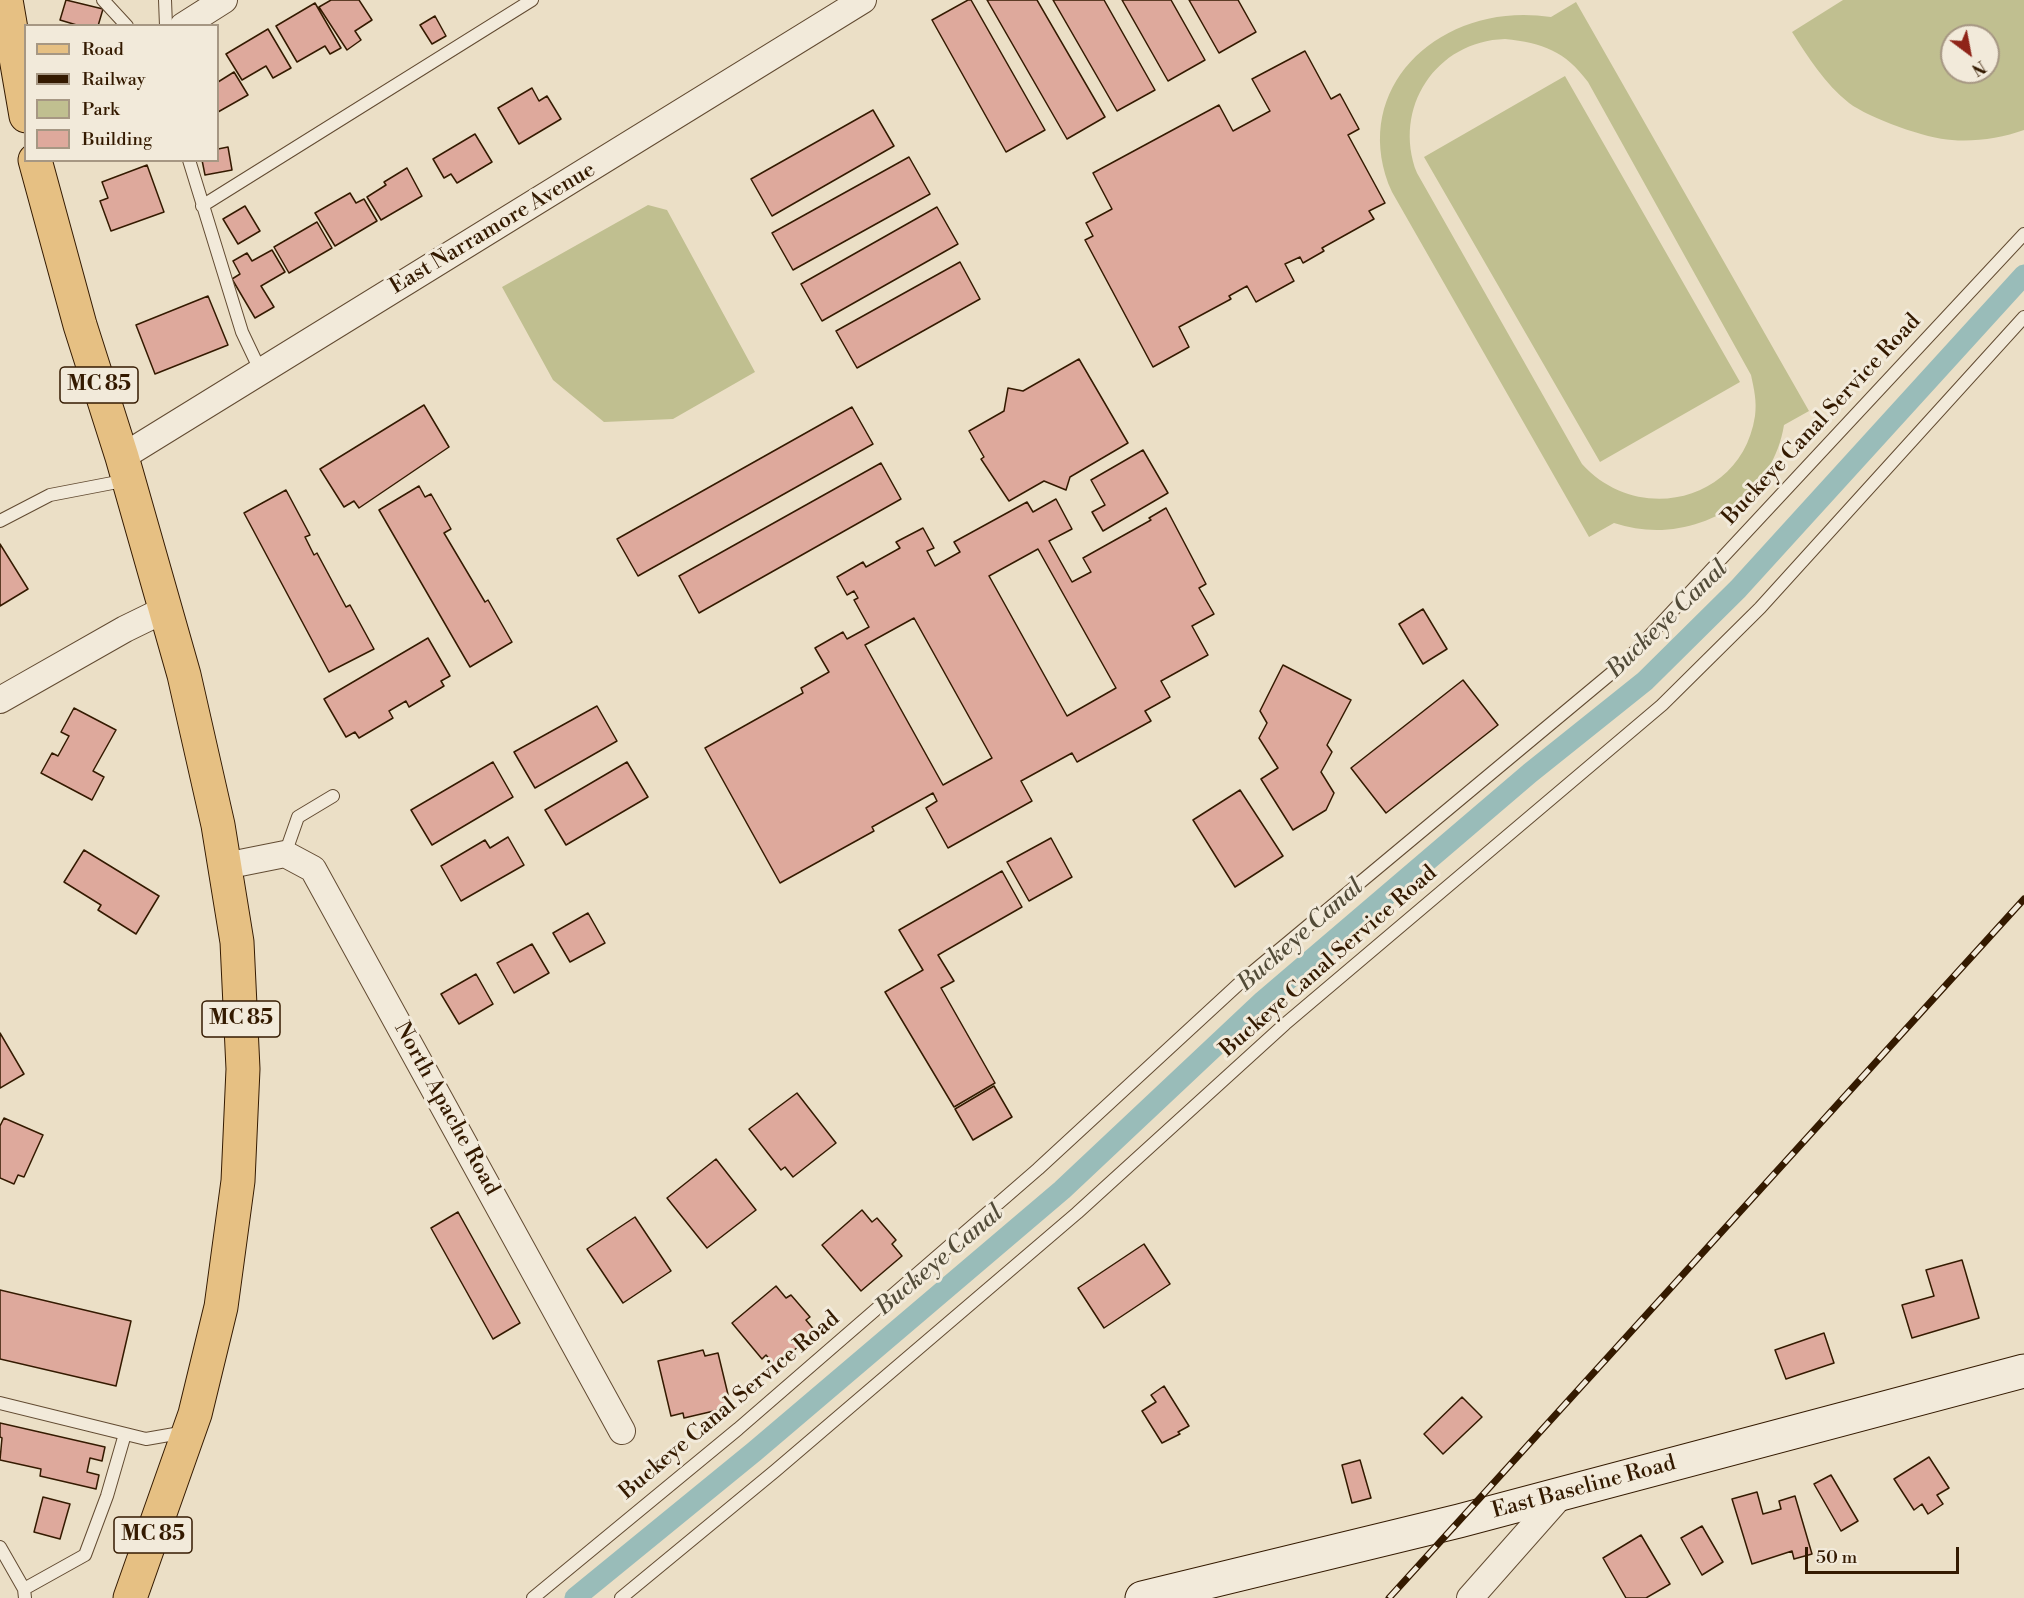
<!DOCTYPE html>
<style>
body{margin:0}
#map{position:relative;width:2024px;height:1598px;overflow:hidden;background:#ebdfc6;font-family:"Libre Bodoni",serif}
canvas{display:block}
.legend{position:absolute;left:24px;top:24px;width:195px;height:138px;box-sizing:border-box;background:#f2eada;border:2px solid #a69783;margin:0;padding:8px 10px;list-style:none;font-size:18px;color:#341a00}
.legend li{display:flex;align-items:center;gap:12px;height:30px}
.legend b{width:30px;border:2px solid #a69783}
.north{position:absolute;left:1940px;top:24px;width:60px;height:60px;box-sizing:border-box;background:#f2eada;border:2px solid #a69783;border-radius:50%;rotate:148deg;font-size:16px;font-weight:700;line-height:24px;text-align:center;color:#341a00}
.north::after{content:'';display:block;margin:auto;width:21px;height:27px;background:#8f2418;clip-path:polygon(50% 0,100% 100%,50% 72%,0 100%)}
.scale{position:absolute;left:1805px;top:1547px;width:154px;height:27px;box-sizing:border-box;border:3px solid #341a00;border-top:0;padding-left:8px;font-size:18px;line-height:21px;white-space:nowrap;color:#341a00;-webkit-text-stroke:4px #f2eada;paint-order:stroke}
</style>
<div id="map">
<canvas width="2024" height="1598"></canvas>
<ul class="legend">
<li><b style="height:8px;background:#e6c083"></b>Road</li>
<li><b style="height:8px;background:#341a00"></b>Railway</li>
<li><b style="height:16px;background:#c0bf90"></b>Park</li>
<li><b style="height:16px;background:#dea99c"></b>Building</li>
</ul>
<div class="north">N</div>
<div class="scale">50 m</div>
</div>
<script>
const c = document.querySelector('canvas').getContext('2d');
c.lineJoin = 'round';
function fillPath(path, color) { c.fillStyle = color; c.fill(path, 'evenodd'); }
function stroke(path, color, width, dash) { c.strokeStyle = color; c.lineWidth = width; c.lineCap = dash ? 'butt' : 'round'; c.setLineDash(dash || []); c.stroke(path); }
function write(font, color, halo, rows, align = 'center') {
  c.font = font + ' "Libre Bodoni",serif'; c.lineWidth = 6; c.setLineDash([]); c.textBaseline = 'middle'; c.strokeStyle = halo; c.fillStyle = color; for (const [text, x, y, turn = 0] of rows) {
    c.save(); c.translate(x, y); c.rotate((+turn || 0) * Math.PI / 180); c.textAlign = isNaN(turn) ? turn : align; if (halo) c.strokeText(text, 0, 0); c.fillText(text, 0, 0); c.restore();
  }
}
fillPath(new Path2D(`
 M1843,0h181v130c-22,8 -49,12 -72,10 -25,-1 -83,-22 -103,-37 -24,-19 -41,-46 -57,-71zM1952,36h36v36h-36z
 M1576,2l233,409 -25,14c-13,79 -96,123 -170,98l-25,14 -197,-345c-46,-104 49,-192 159,-175zM1505,39c38,4 60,12 83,43l163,293c3,14 6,26 4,41 -13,86 -117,110 -173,48l-165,-291c-25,-65 19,-132 88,-134z
 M1565,76l175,306 -140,80 -176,-305z
 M648,205l19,5 88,162 -82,47 -69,3 -51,-42 -51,-93z`), '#c0bf90');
stroke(new Path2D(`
 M575,1598l180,-147 307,-261 201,-189 267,-228 115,-92 93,-92 286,-314`), '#99bcb9', 21);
const building = new Path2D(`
 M66,0l37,9 -5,17h-18l-20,-6z
 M331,0h28l13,20 -17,11 6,9 -14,10 -28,-43z
 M968,0h3l74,130 -39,22 -74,-132z
 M987,0h50l68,117 -38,22z
 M1053,0h51l51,90 -38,21z
 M1122,0h49l34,60 -37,21z
 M1189,0h49l18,32 -37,21z
 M315,3l26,45 -11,6 -5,-8 -28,16 -21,-36z
 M435,16l11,20 -14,8 -12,-19z
 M268,29l23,39 -18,10 -7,-12 -24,14 -16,-26z
 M1305,51l26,48 9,-5 19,35 -11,6 37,68 -16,8 5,8 -52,29 2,3 -21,12 -3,-6 -15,7 9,17 -38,21 -9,-16 -18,10 2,3 -52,28 10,20 -36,20 -68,-127 8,-4 -7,-13 26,-14 -19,-36 126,-68 14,26 37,-20 -18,-32z
 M234,72l14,23 -30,17v-30z
 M532,88l7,13 8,-5 14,23 -42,25 -21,-36z
 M873,110l21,36 -122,70 -21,-37z
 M475,134l17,28 -35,21 -6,-9 -7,4 -11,-19z
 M228,147l4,23 -27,5 -3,-15h16v-11z
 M909,157l21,37 -137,76 -21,-37z
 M147,165l17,47 -53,19 -11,-30 8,-3 -6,-16z
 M407,168l15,28 -41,24 -14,-23 19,-12 -2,-3z
 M350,193l6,10 8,-4 13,22 -42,25 -20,-33z
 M245,206l15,25 -22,13 -15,-25z
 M937,207l21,37 -136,77 -21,-37z
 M317,222l15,26 -43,25 -15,-26z
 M272,250l13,22 -24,14 13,21 -19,11 -23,-39 8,-5 -7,-13 14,-8 5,8z
 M960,262l20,37 -123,69 -21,-37z
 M208,296l20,49 -73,29 -19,-49z
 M1079,359l49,84 -58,34 -4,13 -22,-9 -35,20 -28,-42 3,-2 -15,-26 35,-20 4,-23 15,3z
 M424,405l25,42 -90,61 -5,-7 -10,6 -24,-38z
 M852,407l21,37 -235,132 -21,-37z
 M1143,450l25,43 -65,38 -11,-19 13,-7 -14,-25z
 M881,463l20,36 -202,114 -20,-37z
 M419,486l6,11 6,-3 20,35 -7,4 41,69 3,-2 24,42 -42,25 -91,-157z
 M286,490l24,45 -5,2 9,18 3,-2 29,54 4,-2 24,44 -45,23 -85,-159z
 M1056,499l16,30 -23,12 23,41 19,-10 -8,-14 68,-38 -2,-2 17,-10 40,76 -7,4 15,26 -22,12 16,29 -47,26 9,16 -25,14 6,10 -74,41 -5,-9 -51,28 11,20 -84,47 -22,-40 11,-7 -4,-8 -61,34 2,4 -94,52 -75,-135 98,-55 -2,-5 28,-16 -14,-24 28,-16 4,7 22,-12 -15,-27 4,-2 -4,-7 -7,4 -10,-18 26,-15 3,5 34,-19 -4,-6 27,-14 11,20 -7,3 8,15 25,-14 -6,-10 73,-40 6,10zM1038,549l78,139 -49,28 -78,-140zM914,618l78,140 -49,27 -78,-140z
 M0,544l28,45 -28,17z
 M1423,609l24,40 -24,15 -24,-40z
 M428,638l22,38 -9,5 3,5 -35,21 -3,-6 -17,10 4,7 -34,20 -4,-6 -9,5 -22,-38z
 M1283,665l68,35 -24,45 5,7 -11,20 13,21 -8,17 -33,20 -32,-51 17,-11 -19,-30 8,-15 -7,-12z
 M1463,680l35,45 -112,88 -35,-45z
 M597,706l20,35 -82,47 -21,-36z
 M74,708l42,22 -23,41 11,6 -12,23 -51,-27 11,-20 6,3 11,-20 -8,-4z
 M493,762l20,35 -81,48 -21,-35z
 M627,762l21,35 -82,48 -21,-35z
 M1240,790l43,66 -48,31 -42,-67z
 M508,837l16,28 -63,36 -20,-35 44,-26 5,8z
 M1051,838l21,39 -43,24 -22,-39z
 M84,850l75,46 -23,38 -38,-24 3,-5 -37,-23z
 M1002,871l20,36 -84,48 16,26 -13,7 54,95 -41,24 -69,-115 38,-22 -24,-40z
 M588,913l17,30 -35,19 -17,-29z
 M532,944l17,29 -35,20 -17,-30z
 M476,974l17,30 -34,20 -18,-30z
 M0,1033l24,41 -24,14z
 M994,1086l18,31 -39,23 -18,-31z
 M797,1093l39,50 -43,34 -8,-10 -4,3 -32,-41z
 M4,1118l39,17 -19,42 -6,-2 -4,9 -14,-6v-52z
 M716,1159l40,51 -49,38 -40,-50z
 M862,1210l10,12 5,-4 19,22 -4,4 10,12 -41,35 -39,-46z
 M458,1212l62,111 -27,16 -62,-111z
 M635,1217l36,54 -48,32 -36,-54z
 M1144,1244l26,40 -66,44 -26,-40z
 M1962,1260l17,58 -67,20 -10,-33 32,-9 -8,-26z
 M776,1286l10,12 5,-3 19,22 -4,3 10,12 -41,34 -9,-11 -4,4 -30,-36z
 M0,1290l131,31 -15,65 -116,-27z
 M1824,1333l10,30 -48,16 -11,-29z
 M703,1350l2,6 13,-3 13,54 -47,11 -1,-5 -12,3 -13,-55z
 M1164,1386l25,40 -11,6 2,2 -18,9 -20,-32 14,-9 -5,-7z
 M1462,1397l20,20 -39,37 -19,-20z
 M0,1423l105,24 -3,14 -12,-3 -3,14 12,3 -3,14 -56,-13 1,-7 -41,-9 2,-22 -2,-1z
 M1929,1457l20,31 -12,7 6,9 -15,10 -6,-10 -8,6 -20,-31z
 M1360,1460l11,38 -19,5 -10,-38z
 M1831,1475l27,46 -17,10 -27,-47z
 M1757,1492l6,22 18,-5 -2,-8 16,-5 17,58 -18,5 -2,-8 -40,13 -20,-65z
 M43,1497l27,7 -10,35 -26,-7z
 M1702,1526l21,36 -21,13 -21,-37z
 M1641,1535l29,49 -24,14h-20l-23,-40z`);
fillPath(building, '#dea99c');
stroke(building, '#341a00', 1.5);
const lane = new Path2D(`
 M103,0l24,26
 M165,0l1,26
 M189,160l53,172 19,40
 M202,206l330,-206
 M0,521l50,-26 78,-15
 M285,854l13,-37 35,-21
 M0,1403l146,36 40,-7
 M0,1547l24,42 1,9
 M24,1589l61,-34 22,-59 18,-62
 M533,1598l205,-169 300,-260 205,-189 383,-319 398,-427
 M621,1598l154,-127 302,-258 208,-189 377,-319 98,-97 264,-291`);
const street = new Path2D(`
 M183,26l41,-26
 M122,457l741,-457
 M0,700l125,-71 41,-20
 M225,866l60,-12 28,15 309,562
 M1470,1598l92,-104`);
const secondary = new Path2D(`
 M1142,1598l317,-77 565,-150`);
const primary = new Path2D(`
 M6,0l20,116
 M35,160l45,165 42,132 62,218 34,150 19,117 6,127 -5,112 -17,126 -26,107 -65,184`);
stroke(lane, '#624b32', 14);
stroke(street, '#624b32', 28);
stroke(secondary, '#341a00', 35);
stroke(primary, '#341a00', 35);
stroke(lane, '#f2eada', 12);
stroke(street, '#f2eada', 26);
stroke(secondary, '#f2eada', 33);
stroke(primary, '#e6c083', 33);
const rail = new Path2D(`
 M1389,1598l635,-699`);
stroke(rail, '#341a00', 7);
stroke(rail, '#f2eada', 4.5, [14]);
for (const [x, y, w] of [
 [99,385,78],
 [241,1019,78],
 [153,1535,78]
]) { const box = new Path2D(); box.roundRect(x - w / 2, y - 18, w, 36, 4.5); c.fillStyle = '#f2eada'; c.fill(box); stroke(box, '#341a00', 1.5); }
write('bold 21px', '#341a00', null, [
 ["MC 85",99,385],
 ["MC 85",241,1019],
 ["MC 85",153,1535]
]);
write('22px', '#341a00', '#f2eada', [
 ["East Narramore Avenue",493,229,-31],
 ["Buckeye Canal Service Road",1822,420,-47],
 ["Buckeye Canal Service Road",1329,962,-41],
 ["North Apache Road",446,1109,61],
 ["Buckeye Canal Service Road",730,1406,-40],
 ["East Baseline Road",1584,1488,-15]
]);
write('italic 24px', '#524b38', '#f2eada', [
 ["Buckeye Canal",1668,620,-44],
 ["Buckeye Canal",1301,936,-41],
 ["Buckeye Canal",940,1261,-40]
]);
</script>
